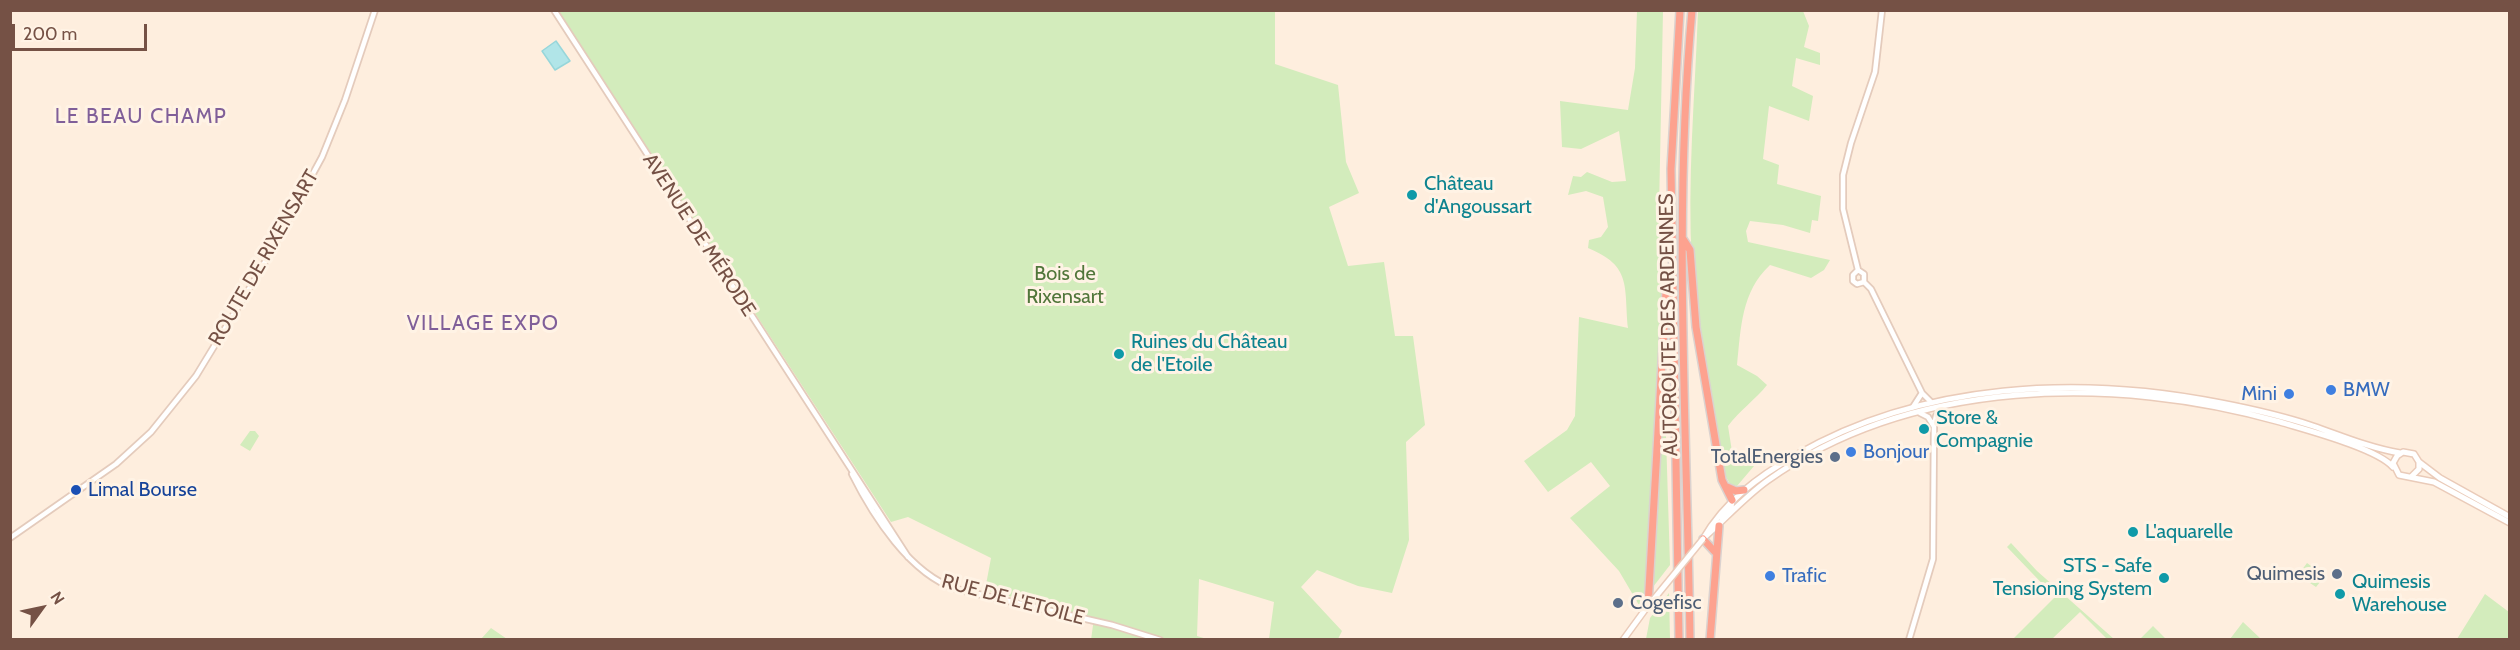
<!DOCTYPE html>
<meta charset="utf-8">
<style>
body{margin:0}
#map{position:relative;width:2520px;height:650px;overflow:hidden;background:#feeede;font-family:Cabin,sans-serif}
canvas{display:block}
.frame{position:absolute;inset:0;border:12px solid #755145;pointer-events:none}
.north{position:absolute;left:12px;top:578px;width:60px;height:60px;-webkit-text-stroke:4px #fff3e5;paint-order:stroke;rotate:57deg;font-size:16px;font-weight:700;line-height:24px;text-align:center;color:#755145}
.north::after{content:'';display:block;margin:auto;width:21px;height:27px;background:#755145;clip-path:polygon(50% 0,100% 100%,50% 72%,0 100%)}
.scale{position:absolute;left:12px;top:24px;width:135px;height:27px;box-sizing:border-box;border:3px solid #755145;border-top:0;padding-left:8px;font-size:18px;line-height:21px;white-space:nowrap;color:#755145;-webkit-text-stroke:4px #fff3e5;paint-order:stroke}
</style>
<div id="map">
<canvas width="2520" height="650"></canvas>
<div class="frame"></div>
<div class="north">N</div>
<div class="scale">200 m</div>
</div>
<script>
const c = document.querySelector('canvas').getContext('2d');
c.lineJoin = 'round';
function fillPath(path, color) { c.fillStyle = color; c.fill(path, 'evenodd'); }
function stroke(path, color, width, dash) { c.strokeStyle = color; c.lineWidth = width; c.lineCap = dash ? 'butt' : 'round'; c.setLineDash(dash || []); c.stroke(path); }
function write(font, color, halo, rows, align = 'center') {
  c.font = font + ' Cabin,sans-serif'; c.lineWidth = 6; c.setLineDash([]); c.textBaseline = 'middle'; c.strokeStyle = halo; c.fillStyle = color; for (const [text, x, y, turn = 0] of rows) {
    c.save(); c.translate(x, y); c.rotate((+turn || 0) * Math.PI / 180); c.textAlign = isNaN(turn) ? turn : align; if (halo) c.strokeText(text, 0, 0); c.fillText(text, 0, 0); c.restore();
  }
}
fillPath(new Path2D(`
 M558,11h717v53l63,21 8,77 13,31 -30,14 19,59 36,-4 11,74h18l12,89 -19,17 3,98 -17,53 -34,-7 -41,-16 -16,17 41,44 -4,8h-69l5,-37 -75,-23 -2,57 10,3 -116,1 3,-22 -109,-28 6,-32 -83,-41 -17,5z
 M1637,11h26l-4,199 11,355 -31,40 -20,-34 -49,-53 40,-32 -19,-24 -43,30 -24,-31 43,-31 8,-14 4,-99 49,11c-4,-42 4,-62 -40,-80l1,-8 12,-3 7,-10 -5,-30 -17,-6 -18,4 5,-19 8,1 6,-5 25,10 14,-1 -7,-50 -38,18 -19,-2 -2,-46 68,9 7,-42z
 M1698,11h105l6,15 -5,21 16,6v12l-24,-7 -4,28 21,10 -4,25 -40,-15 -6,53 16,6 -2,19 44,12 -3,25 -6,-1 -2,13 -27,-8 -33,-4 -4,10 2,11 82,18 -6,10 -13,8 -41,-13c-29,27 -29,63 -33,100l20,11 10,9c-12,15 -27,25 -39,41l5,32 12,3 6,-4 3,9 -17,20 -7,-2 -4,-7c-13,-70 -31,-141 -34,-212 -5,-84 3,-170 6,-254z
 M250,431h5l4,5 -9,15 -10,-6z
 M2011,543l26,28 77,68h-7l-27,-27 -28,27h-39l42,-42 -48,-50z
 M2307,563l18,13 -9,11 -18,-12z
 M1669,593l1,46h-24l4,-21z
 M2485,594l24,18v27h-52z
 M2243,622l18,17h-31z
 M2153,626l13,13h-26z
 M491,628l16,11h-26z`), '#d3ecbc');
const water = new Path2D(`
 M556,41l14,20 -15,9 -13,-19z`);
fillPath(water, '#b1e5e8');
stroke(water, '#97d6da', 1.5);
const tertiary = new Path2D(`
 M554,10l354,547
 M1858,270l-15,-61v-34l8,-32 24,-71 7,-62
 M1858,270l-5,5v6l4,3 7,-2
 M1858,270l6,4v8
 M1864,282l7,7 51,104 9,9
 M1913,407l9,-14
 M1920,413l8,4 5,8
 M852,474c21,42 58,100 104,115l156,36 48,15
 M10,538l106,-74 35,-32 45,-56 64,-105 62,-114 23,-57 30,-90
 M1909,640l24,-81 1,-134 2,-9 6,-9`);
const secondary = new Path2D(`
 M2419,462l21,16 70,39
 M2411,477l8,-8v-7l-5,-8 -11,-2 -6,4 -4,7 6,12 35,7 76,41
 M1721,517l10,-10 1,-6
 M1706,536c20,-18 39,-39 61,-55 144,-103 348,-106 513,-59 26,8 96,26 113,45
 M1703,539c22,-38 56,-63 93,-84 126,-73 284,-80 425,-52 31,6 62,13 92,23 29,10 57,22 87,27
 M1623,640l27,-37`);
const motorway = new Path2D(`
 M1683,239l7,11 6,77 26,153 10,20
 M1727,487l9,4 8,-1
 M1703,539l12,13
 M1648,606l18,-314 4,-15
 M1679,640l-8,-471 9,-159
 M1690,640c-3,-210 -17,-421 2,-630
 M1710,640l9,-114`);
stroke(tertiary, '#e4cbbc', 8);
stroke(secondary, '#eacbb9', 8);
stroke(motorway, '#dbd2cf', 10);
stroke(tertiary, '#fff', 4.5);
stroke(secondary, '#fff', 5);
stroke(motorway, '#fda28f', 7);
const secondaryBridge = new Path2D(`
 M1653,600l50,-61`);
stroke(secondaryBridge, '#eacbb9', 8, []);
stroke(secondaryBridge, '#fff', 5);
for (const [x, y, r, color] of [
 [1412,195,6,"#0f9aa8"],
 [1119,354,6,"#0f9aa8"],
 [2331,390,6,"#3f7fe0"],
 [2289,394,6,"#3f7fe0"],
 [1924,429,6,"#0f9aa8"],
 [1851,452,6,"#3f7fe0"],
 [1835,457,6,"#5c6f8a"],
 [76,490,6,"#1a4fb4"],
 [2133,532,6,"#0f9aa8"],
 [2337,574,6,"#5c6f8a"],
 [1770,576,6,"#3f7fe0"],
 [2164,578,6,"#0f9aa8"],
 [2340,594,6,"#0f9aa8"],
 [1618,603,6,"#5c6f8a"]
]) { const dot = new Path2D(); dot.arc(x, y, r, 0, 2 * Math.PI); c.fillStyle = color; c.fill(dot); stroke(dot, '#fff3e5', 2); }
write('20px', '#0d838f', '#fff3e5', [
 ["Château",1424,184],
 ["d'Angoussart",1424,207],
 ["Ruines du Château",1131,342],
 ["de l'Etoile",1131,365],
 ["Store &",1936,418],
 ["Compagnie",1936,441],
 ["L'aquarelle",2145,532],
 ["STS - Safe",2152,566,"right"],
 ["Tensioning System",2152,589,"right"],
 ["Quimesis",2352,582],
 ["Warehouse",2352,605]
], 'left');
write('20px', '#755145', '#fff3e5', [
 ["AVENUE DE MÉRODE",699,235,57],
 ["ROUTE DE RIXENSART",264,258,-60],
 ["AUTOROUTE DES ARDENNES",1669,325,-91],
 ["RUE DE L'ETOILE",1013,600,15]
]);
write('20px', '#51763a', '#fff3e5', [
 ["Bois de",1065,274],
 ["Rixensart",1065,297]
]);
write('20px', '#366cbe', '#fff3e5', [
 ["BMW",2343,390],
 ["Mini",2277,394,"right"],
 ["Bonjour",1863,452],
 ["Trafic",1782,576]
], 'left');
write('20px', '#4e5e75', '#fff3e5', [
 ["TotalEnergies",1823,457],
 ["Quimesis",2325,574],
 ["Cogefisc",1630,603,"left"]
], 'right');
write('20px', '#164399', '#fff3e5', [
 ["Limal Bourse",88,490]
], 'left');
c.letterSpacing = '1.5px';
write('21px', '#805f99', '#fff3e5', [
 ["LE BEAU CHAMP",141,117],
 ["VILLAGE EXPO",483,324]
]);
c.letterSpacing = '0px';
</script>
